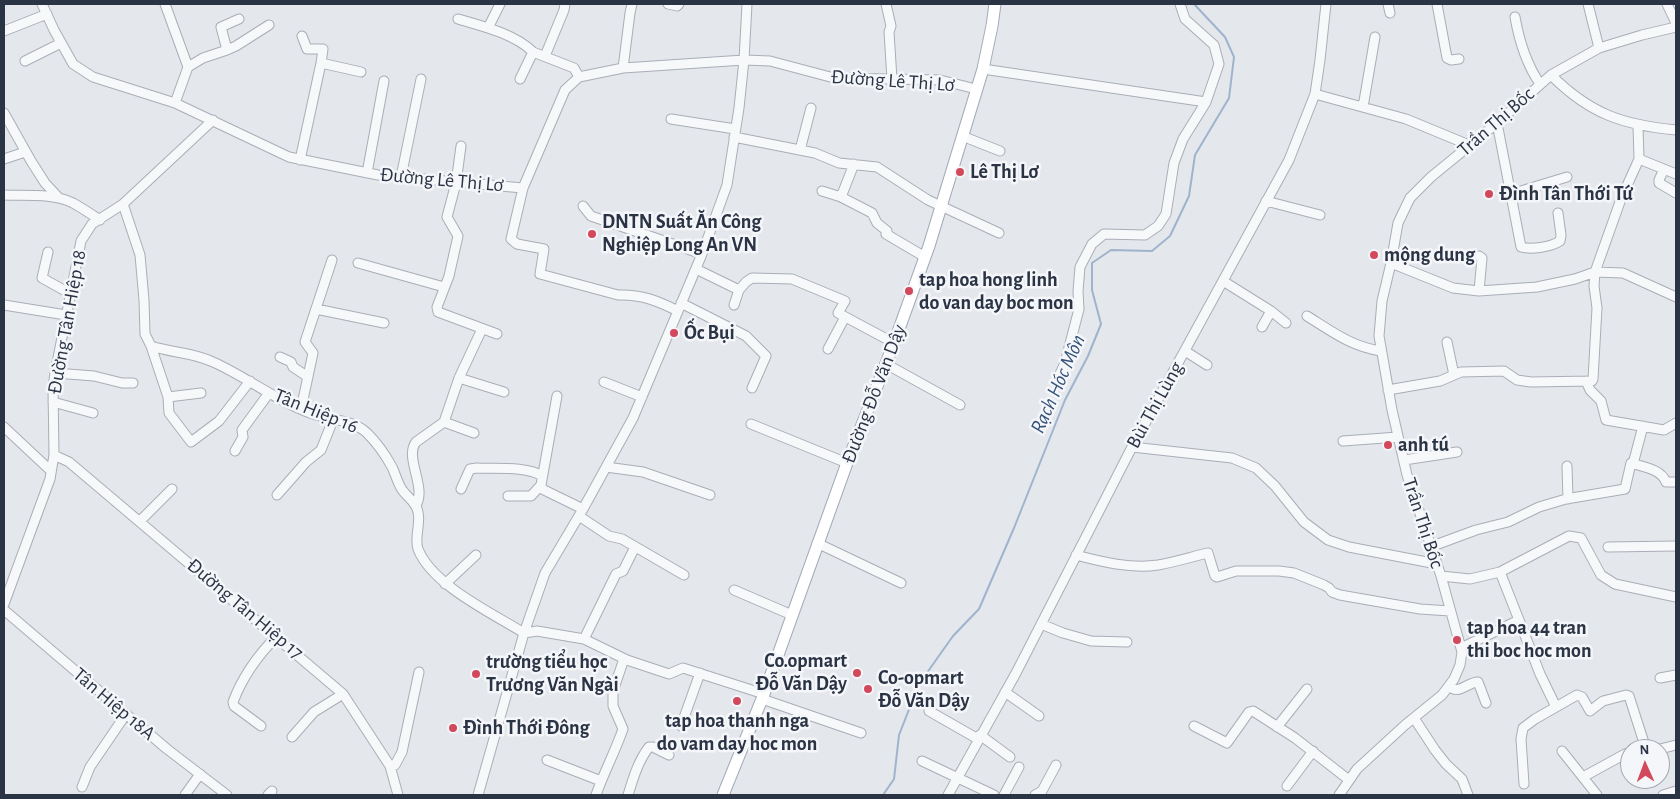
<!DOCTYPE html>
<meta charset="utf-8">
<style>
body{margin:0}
#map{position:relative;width:1680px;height:799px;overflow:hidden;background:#e4e7ec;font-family:"Alegreya Sans",sans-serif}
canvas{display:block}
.frame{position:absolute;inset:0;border:5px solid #2b3445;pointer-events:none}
.north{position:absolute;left:1620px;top:739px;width:50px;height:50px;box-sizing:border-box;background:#f4f6f9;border:1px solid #a4a8b1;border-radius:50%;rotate:358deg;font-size:14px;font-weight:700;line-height:20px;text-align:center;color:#2b3445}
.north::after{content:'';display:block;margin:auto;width:18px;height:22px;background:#d1495b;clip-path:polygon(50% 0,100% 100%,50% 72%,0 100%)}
</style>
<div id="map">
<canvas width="1680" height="799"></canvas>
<div class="frame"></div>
<div class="north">N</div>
</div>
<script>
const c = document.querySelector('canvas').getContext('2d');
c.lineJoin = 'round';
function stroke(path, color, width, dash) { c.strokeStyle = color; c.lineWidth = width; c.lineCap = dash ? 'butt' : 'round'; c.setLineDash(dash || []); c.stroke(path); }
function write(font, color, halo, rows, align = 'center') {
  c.font = font + ' "Alegreya Sans",sans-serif'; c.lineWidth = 5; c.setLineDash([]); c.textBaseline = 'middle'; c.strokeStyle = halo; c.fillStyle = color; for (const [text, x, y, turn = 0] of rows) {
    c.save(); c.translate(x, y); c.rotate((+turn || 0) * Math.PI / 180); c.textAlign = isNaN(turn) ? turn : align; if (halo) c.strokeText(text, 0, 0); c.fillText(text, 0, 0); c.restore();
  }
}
stroke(new Path2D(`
 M883,795l11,-16 5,-44 20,-51 34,-48 26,-27 35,-81 51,-128 23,-44 13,-32 -9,-34v-27l19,-13 41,1 18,-15 19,-40 6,-41 34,-57 5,-41 -9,-20 -31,-33`), '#9fb4cc', 2);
const minor = new Path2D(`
 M42,4l12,26 19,34 20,13 82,26 114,54 89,18 145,13 42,-98 14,-13 44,-9 121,-8 26,1 64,17 106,2 36,9
 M165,4l23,63
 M668,4l9,2 2,-2
 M886,4l5,22 -2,6 3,47
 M1388,4l2,9
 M1437,4l10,54 4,2 8,-1
 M1588,4l11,44
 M1667,4l9,19
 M1515,17c4,23 12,48 25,67
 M239,19l-18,8 6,23 9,-4 33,-21
 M458,19c24,7 57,15 75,33
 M488,28l12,-24
 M4,31l43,-17
 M545,56l19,-46 1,-6
 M25,61l36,-18
 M321,63l40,9
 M623,68l7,-55 2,-9
 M983,69l223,33
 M1551,75c39,39 72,50 125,55
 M520,79l13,-27 41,16 5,9
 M1315,94l91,25 63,26
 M175,103l13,-36 15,-9 24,-8
 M1363,107l12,-70
 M4,113l27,48 14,22 14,15
 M671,119l64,10
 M1497,123l24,124c10,3 30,0 39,-6l1,-6 -3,-22
 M962,136l38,15
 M734,137l81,16 24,10 38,4 51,33 71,33
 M461,146l-5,37 -9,34 11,19 -9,40 -12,31 1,5 59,22
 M800,150l11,-42
 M4,159l21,-7
 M1639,159l37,15
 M300,160l21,-97 2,-14h-16l-5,-13
 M1664,169l-5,11v3l17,10
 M367,173l17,-92
 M401,177l20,-98
 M523,188l-12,51 6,5 27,5 -4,25 78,21c23,-1 40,6 60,16
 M822,191l19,6 31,16 5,10 10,8 -1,3 39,23
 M1511,194l56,-17
 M4,195c22,1 49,-2 69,8 9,5 18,11 27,17
 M841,197l13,-33
 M1266,201l54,14
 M123,204l17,51 4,45 1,34 6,12c21,7 41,6 62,16 34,15 63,39 97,51 19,7 42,6 57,20 10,10 18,21 25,34 3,6 5,14 9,21 5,9 15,13 17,24 3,12 -4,25 0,37 14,36 74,64 106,84l13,-2 47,8 43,21 42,14 14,-6 81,26
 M583,206l8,10 111,38
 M48,252l-6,26 29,16
 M358,263l86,24
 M1391,263l62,25 26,3 58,-4 38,-8 20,-7 28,1 53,24
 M696,269l43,21 -5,15
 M1223,281l48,30 15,12
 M739,290l7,-8 6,-4 40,1 53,22 -7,12 56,30
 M1479,291l3,-33 -3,-2
 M681,303l65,33 20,20 -14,32
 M4,305l62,10
 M316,309l68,14
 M1307,316c24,15 45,31 74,35
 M1262,327l9,-16
 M482,329l-23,49 45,14
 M1447,342l7,33
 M151,346l17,51 33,-4
 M828,349l17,-32
 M1185,351l22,14
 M280,357l11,5 2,5 15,10
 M886,364l74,41
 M55,373l39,3 28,7h11
 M1059,376l6,-13 14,-54 -1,-18 2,-24 12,-23 12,-10 41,1 13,-9 8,-12 8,-51 9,-24 23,-37 13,-38 -5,-19 -29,-26 -5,-15
 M459,378l-15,44 30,11
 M1586,381l4,9 11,11 5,19 58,10 12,-7
 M604,382l38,15
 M1388,390l52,-9 21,-9 43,-1 13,9 14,2 61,-1 1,-2 4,-71 -3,-22 1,-14 26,-73 18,-40 -1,-33
 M557,396l-16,89 1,4 41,20
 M168,397l1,16 22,29 28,-21 31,-40
 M53,402l40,11
 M301,409l12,-56 -8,-11 27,-82
 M751,424l96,39
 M4,427l47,44
 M1343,441l55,-4
 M1132,447l100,11 24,10 19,18 29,36 24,18 21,7 88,17
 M235,451l8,-14 -1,-7 27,-37
 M54,455l15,7 274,232 47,72 8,29
 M1404,460l53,-8
 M1633,464l10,-38
 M1567,466l1,33
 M606,467l37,5 67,23
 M461,489l9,-20 7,-1c18,1 50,-2 65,8
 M277,495l29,-33 15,-12 12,-30
 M508,496h23l10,-11
 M416,505c11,-17 -12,-48 0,-63l28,-20
 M579,516l30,20 13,3 62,36
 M140,521l32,-32
 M817,543l84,40
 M1430,547l46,-17 32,-8 31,-15 27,-8 59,-10 6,-26c12,4 30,6 35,19h10
 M1608,547l68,-1
 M1076,555c26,7 55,14 82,10 17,-3 33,-8 50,-12l7,23 2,1 19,-6h43l15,2 30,12 5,3 3,4 8,3 80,14 30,2
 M1500,572l19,48
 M1441,576l29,3 30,-7 69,-36 12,2 20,37 14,9 61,13
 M445,584l31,-29
 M734,590l58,25
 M4,604l46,-125 4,-24 -1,-67 2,-15 26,-132 11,-17 31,-20 90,-84
 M4,610l163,139 60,46
 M1041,624l22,9 28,8 36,1
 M584,639l32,-65 7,-3 12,-24
 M1461,648l58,-28 21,54 16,33
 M1660,678l16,-3
 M1450,686c7,10 18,-4 28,-4l8,21
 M1005,692l34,24
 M762,699l99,34
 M929,711l49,28
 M1414,718l21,32 11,14 16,15 6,16
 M261,726l-27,-20 -1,-4c9,-24 26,-48 44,-66
 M681,726l19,-53
 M1194,726l33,17 22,-31 4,-1 42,27 54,42
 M1277,727l30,-38
 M980,735l30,22
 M292,737l22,-25 29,-18
 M1660,749l16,-4
 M1562,751l35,44
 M547,760l54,21
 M922,761l72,34
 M390,766l5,-1 7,-13 17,-80
 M1583,777l42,-23 5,-1
 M1524,784l-3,-45 2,-11 12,-9 42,-24 5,2 8,14 13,-10 23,-6 3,1 17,53
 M1287,786l26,-35
 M82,787l8,-20 36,-53
 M185,795l15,-21
 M268,795l4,-4
 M478,795l46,-162 21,-60 38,-64 50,-91 69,-164 25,-69 12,-77 5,-48 3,-56
 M596,795c8,-23 19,-43 27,-66l-10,-23v-15l11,-32
 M628,795c5,-16 10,-34 21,-48h4l16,8
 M948,795l68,-122 116,-226 157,-287 26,-66 5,-34 6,-56
 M1004,795l15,-28
 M1035,795l7,-4 14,-26
 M1339,795l18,-26 48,-44 37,-30 12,-16 6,-14 2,-13 -21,-76 -34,-101 -15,-65 -13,-74 3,-35 9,-38 7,-40 12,-25 21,-21 66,-54 54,-48 48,-27 43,-13 34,-8
 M1663,795l13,-4`);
const major = new Path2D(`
 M723,795l41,-101 83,-231 47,-120 35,-97 54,-177 9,-43 3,-22`);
stroke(minor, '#a9aeb7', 11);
stroke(major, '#a3abb8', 13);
stroke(minor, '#f7f8fa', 9);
stroke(major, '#fff', 11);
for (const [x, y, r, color] of [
 [960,172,5,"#d1495b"],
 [1489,194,5,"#d1495b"],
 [592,234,5,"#d1495b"],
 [1374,255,5,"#d1495b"],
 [909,291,5,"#d1495b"],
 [674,333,5,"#d1495b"],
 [1388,445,5,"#d1495b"],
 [1457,640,5,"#d1495b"],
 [857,673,5,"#d1495b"],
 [476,674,5,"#d1495b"],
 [868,689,5,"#d1495b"],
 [737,701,5,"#d1495b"],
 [453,728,5,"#d1495b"]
]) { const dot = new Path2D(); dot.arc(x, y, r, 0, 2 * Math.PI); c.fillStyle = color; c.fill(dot); stroke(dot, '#f4f6f9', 2); }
write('20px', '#2b3445', '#f4f6f9', [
 ["Đường Lê Thị Lơ",893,81,4],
 ["Trần Thị Bốc",1496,122,-41],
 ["Đường Lê Thị Lơ",442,180,5],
 ["Đường Tân Hiệp 18",67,322,-80],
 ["Đường Đỗ Văn Dậy",874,394,-69],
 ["Bùi Thị Lùng",1155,405,-61],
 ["Tân Hiệp 16",316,411,22],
 ["Trần Thị Bốc",1423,523,72],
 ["Đường Tân Hiệp 17",245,609,40],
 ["Tân Hiệp 18A",114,704,40]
]);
write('bold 20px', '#2b3445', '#f4f6f9', [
 ["Lê Thị Lơ",970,172],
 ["Đình Tân Thới Tứ",1499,194],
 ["DNTN Suất Ăn Công",602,222],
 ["Nghiệp Long An VN",602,245],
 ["mộng dung",1384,255],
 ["tap hoa hong linh",919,280],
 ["do van day boc mon",919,303],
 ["Ốc Bụi",684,333],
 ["anh tú",1398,445],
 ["tap hoa 44 tran",1467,628],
 ["thi boc hoc mon",1467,651],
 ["Co.opmart",847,661,"right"],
 ["Đỗ Văn Dậy",847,684,"right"],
 ["trường tiểu học",486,662],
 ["Trương Văn Ngài",486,685],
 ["Co-opmart",878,678],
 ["Đỗ Văn Dậy",878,701],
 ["tap hoa thanh nga",737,721,"center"],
 ["do vam day hoc mon",737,744,"center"],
 ["Đình Thới Đông",463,728]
], 'left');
write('italic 21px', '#34527a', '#f4f6f9', [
 ["Rạch Hóc Môn",1058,384,-66]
]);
</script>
